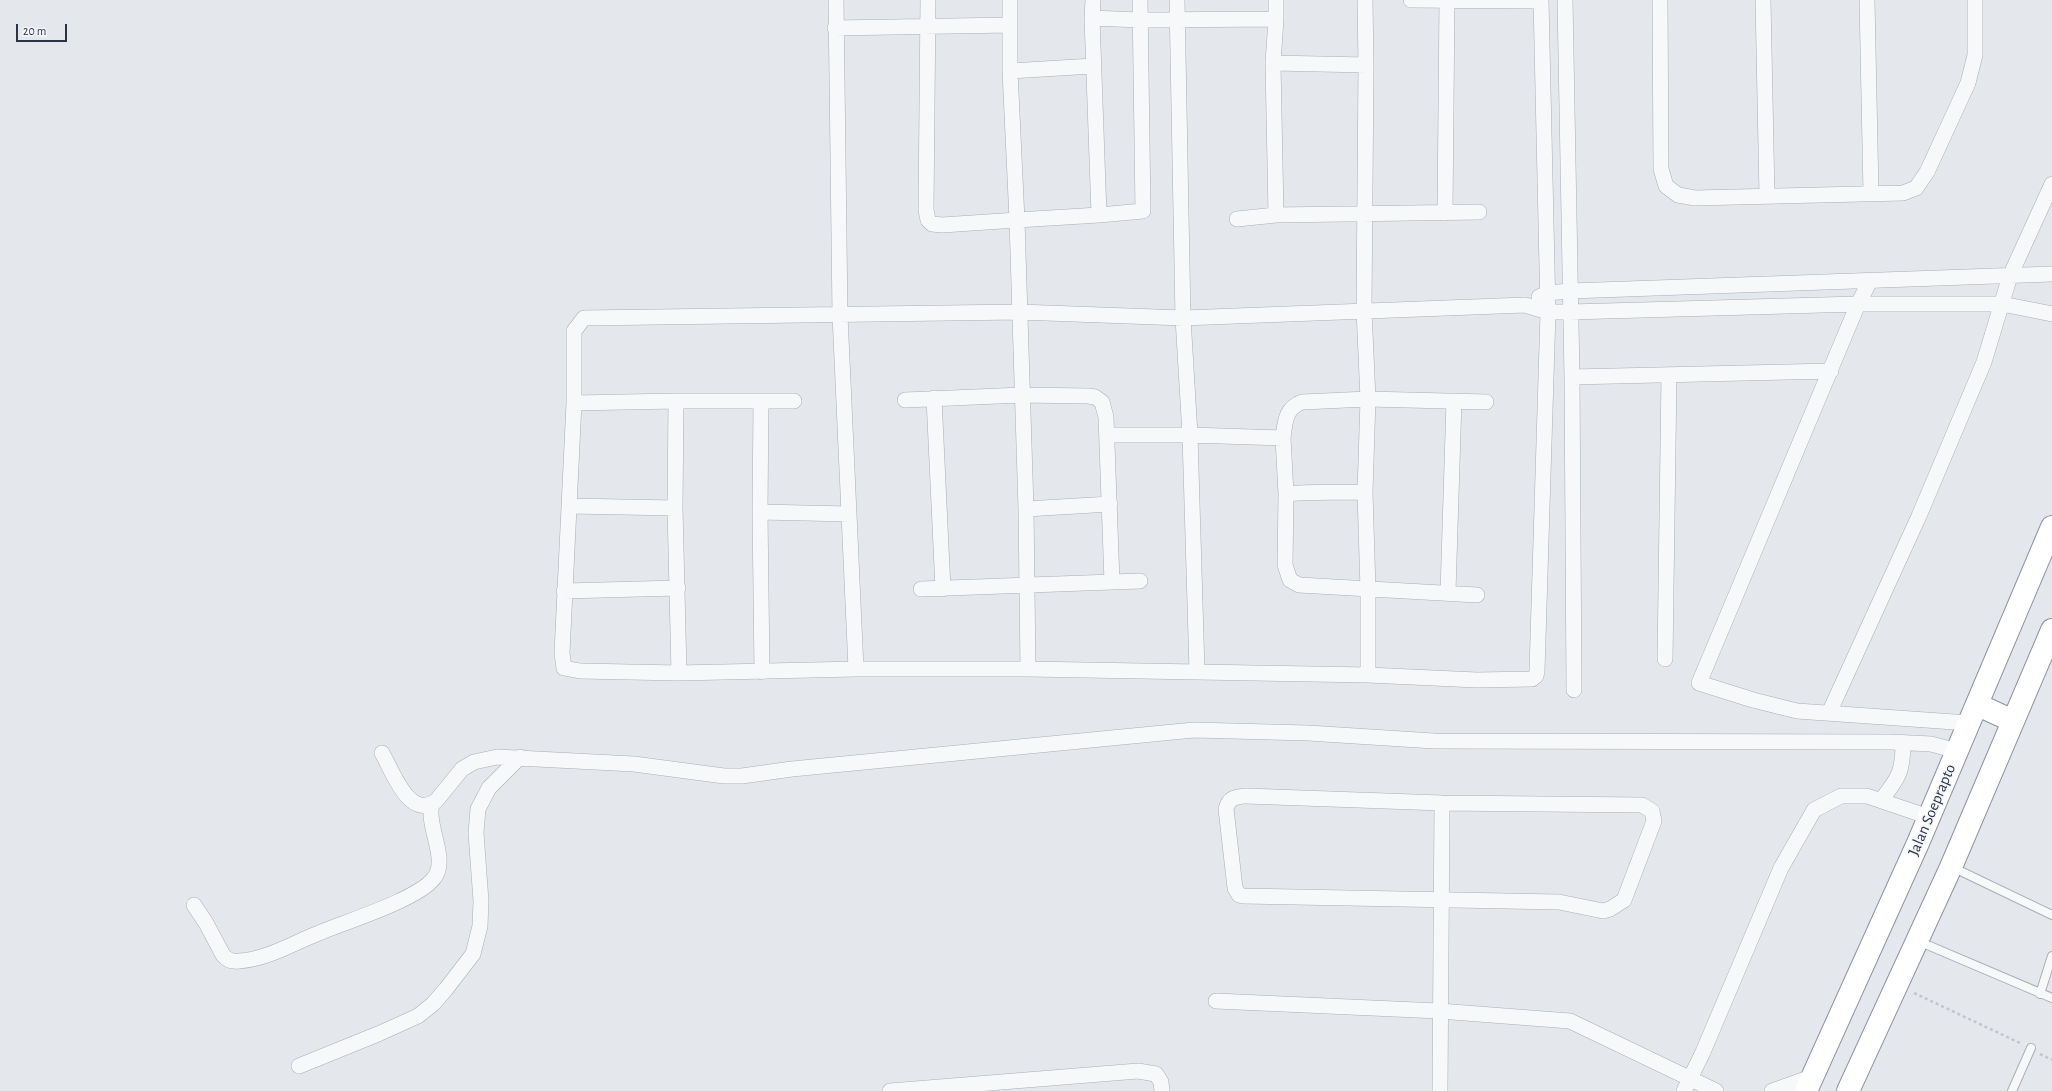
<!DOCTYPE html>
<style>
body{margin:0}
#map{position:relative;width:2052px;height:1091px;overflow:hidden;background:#e4e7ec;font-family:"Alegreya Sans",sans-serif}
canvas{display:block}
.scale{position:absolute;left:16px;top:24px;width:51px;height:18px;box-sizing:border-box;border:2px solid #2b3445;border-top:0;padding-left:5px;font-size:12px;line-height:14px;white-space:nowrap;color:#2b3445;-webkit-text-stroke:3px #f4f6f9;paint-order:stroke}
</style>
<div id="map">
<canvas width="2052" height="1091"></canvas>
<div class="scale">20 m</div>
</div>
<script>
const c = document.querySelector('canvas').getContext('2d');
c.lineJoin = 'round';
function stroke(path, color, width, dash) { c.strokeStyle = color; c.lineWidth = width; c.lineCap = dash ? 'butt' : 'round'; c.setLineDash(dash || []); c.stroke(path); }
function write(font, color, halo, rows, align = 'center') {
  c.font = font + ' "Alegreya Sans",sans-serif'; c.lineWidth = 3; c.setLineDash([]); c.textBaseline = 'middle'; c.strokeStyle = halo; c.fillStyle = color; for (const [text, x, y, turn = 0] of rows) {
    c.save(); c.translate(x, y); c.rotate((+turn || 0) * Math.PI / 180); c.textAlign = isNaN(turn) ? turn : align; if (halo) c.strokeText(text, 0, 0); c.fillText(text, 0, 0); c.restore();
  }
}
const lane = new Path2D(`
 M1952,867l100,48
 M1918,941l134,57
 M2040,994l12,-38
 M2012,1091l19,-43`);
const street = new Path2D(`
 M836,0l4,315 16,354
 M928,0l-2,210 2,10 4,4 10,1 75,-5 9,289 2,160
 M1010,0v71l7,149 82,-5 -7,-197
 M1093,0l-1,18 47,2 137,-1v-19
 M1177,0l6,318 7,117 7,236
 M1411,0l130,1
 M1541,0l7,312 -11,359 -1,5 -4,3 -55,1 -109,-5 -340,-6h-172l-177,4 -99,-2 -16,-3 -2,-15 12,-250v-72l10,-13 435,-6 164,6 342,-13 23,7h22l288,-8h144l50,10
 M1565,0l7,377
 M1660,0l1,169 5,17 12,9 17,3 208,-5 13,-5 11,-16 41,-89 7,-28v-55
 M1763,0l4,196
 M1867,0l4,193
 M1276,19l-3,44 93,2 -1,-65
 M835,28l175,-3
 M1273,63l3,152 203,-3
 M1366,65l-2,245 4,89 -3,93 3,98v85
 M1010,71l83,-5
 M1445,213l2,-213
 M1099,215l44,-4 -3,-211
 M1237,219l39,-4
 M1870,281l-12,23 -159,379 54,17 44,11 172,12
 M1539,297l8,-4 23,-2 482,-17
 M934,398l9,191
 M905,400l117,-5 66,1 7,1 7,5 4,15 6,165 -191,7
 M676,401l-1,107 4,165
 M761,402l-1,110 2,160
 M574,403l102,-2h118
 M1107,435h83l93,3c2,-15 2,-30 19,-36l66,-3 118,3
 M1283,438l3,56 -1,71 5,15 9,5 178,10
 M1286,494c26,-3 53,-1 79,-2
 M570,506l105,2
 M1026,509l84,-5
 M760,512l89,2
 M1112,582l28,-1
 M564,591l114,-3
 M1448,592l6,-191
 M1665,659l4,-284
 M1574,690l-2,-313 259,-6
 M1829,713l90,-197 65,-154 26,-86 42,-92
 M382,753c11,19 27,67 54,48l26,-32 12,-7 23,-5 137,7 90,12h18l50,-7 402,-39 114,3 126,8 457,1 40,2 26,7
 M1246,796l196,7 200,2 10,6 2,10 -30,79 -14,9 -7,2 -44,-9 -316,-6 -4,-1 -4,-7 -9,-79c3,-12 10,-12 20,-13z
 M1881,800c18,-22 22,-29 22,-57
 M194,905l12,18 17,32c4,5 9,7 16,6 29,-2 54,-18 80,-28 26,-11 100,-34 115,-55 15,-19 -8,-51 -2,-74
 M1216,1001l223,10 131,10 146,70
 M299,1066l79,-32 40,-18 15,-12 13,-15 27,-35 7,-28 1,-25 -5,-68 2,-24 11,-21 31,-31
 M890,1091l248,-20 18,3 5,8 1,9
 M1440,1091l2,-288
 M1684,1091l19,-39 78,-184 33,-58 27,-14h26l62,21
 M1772,1091l42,-15`);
const highway = new Path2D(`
 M1978,705l35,16
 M1806,1091l112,-248 134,-316
 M1848,1091l103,-224 101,-237`);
stroke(lane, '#a9aeb7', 10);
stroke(street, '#a9aeb7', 16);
stroke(highway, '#8b94a3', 24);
stroke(new Path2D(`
 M1914,993l106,50
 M2040,1054l12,6`), '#c2c5cb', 2.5, [3, 3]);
stroke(lane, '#f7f8fa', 8);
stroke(street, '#f7f8fa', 15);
stroke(highway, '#fff', 22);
write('16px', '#2b3445', '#f4f6f9', [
 ["Jalan Soeprapto",1932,810,-67]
]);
</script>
